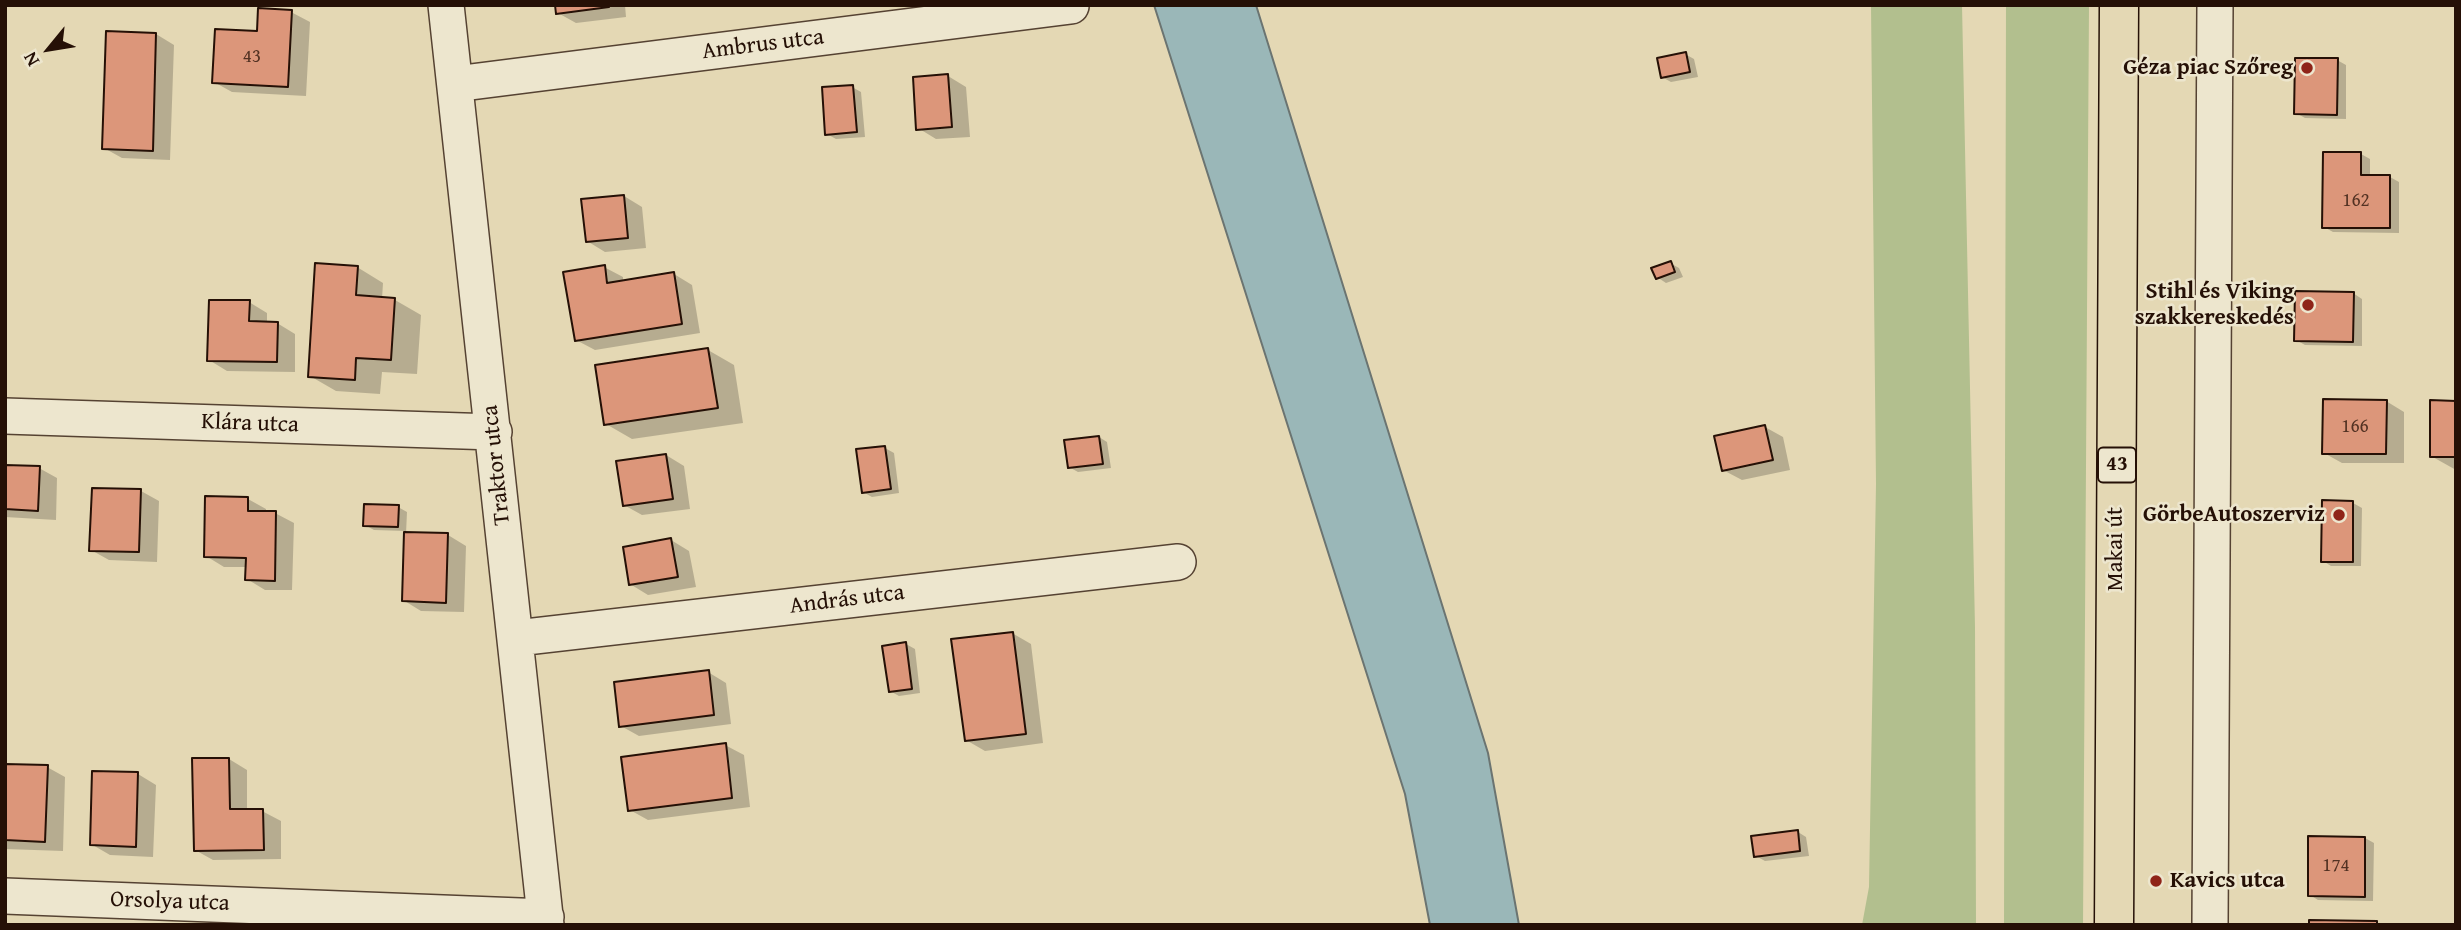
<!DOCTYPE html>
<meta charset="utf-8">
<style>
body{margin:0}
#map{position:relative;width:2461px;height:930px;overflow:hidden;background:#e4d8b4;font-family:"Gentium Book Plus",serif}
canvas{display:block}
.frame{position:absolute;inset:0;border:7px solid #251006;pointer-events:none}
.north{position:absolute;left:14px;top:14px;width:70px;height:70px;-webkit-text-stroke:5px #ede6ce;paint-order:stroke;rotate:240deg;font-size:19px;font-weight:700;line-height:28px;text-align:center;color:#251006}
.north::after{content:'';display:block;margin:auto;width:24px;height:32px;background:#251006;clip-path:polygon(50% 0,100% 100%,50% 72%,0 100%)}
</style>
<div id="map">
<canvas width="2461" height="930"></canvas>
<div class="frame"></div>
<div class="north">N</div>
</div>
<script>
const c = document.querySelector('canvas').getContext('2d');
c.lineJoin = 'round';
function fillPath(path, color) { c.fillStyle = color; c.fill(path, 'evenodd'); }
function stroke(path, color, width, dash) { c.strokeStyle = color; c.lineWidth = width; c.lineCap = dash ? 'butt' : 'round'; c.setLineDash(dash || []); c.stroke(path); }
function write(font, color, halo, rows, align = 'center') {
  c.font = font + ' "Gentium Book Plus",serif'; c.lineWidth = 5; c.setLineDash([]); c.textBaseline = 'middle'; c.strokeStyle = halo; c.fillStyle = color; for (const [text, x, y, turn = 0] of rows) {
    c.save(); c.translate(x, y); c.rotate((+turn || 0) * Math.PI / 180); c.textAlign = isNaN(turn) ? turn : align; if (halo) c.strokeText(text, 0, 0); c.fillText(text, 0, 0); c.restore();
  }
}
fillPath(new Path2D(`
 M1871,5h91l13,622 1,298h-114l7,-38 7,-403z
 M2006,5h83l-6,920h-79z`), '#b2bf8e');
const water = new Path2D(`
 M1154,5h102l232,748 31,172h-89l-25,-131z`);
fillPath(water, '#9ab7b8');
stroke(water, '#6b7471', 2);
fillPath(new Path2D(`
 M557,5h68l1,12 -50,6 -18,-10z
 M291,12l19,10 -4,74 -74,-4 -18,-10z
 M156,34l18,11 -4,115 -48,-2 -18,-10z
 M1685,54l9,5 4,18 -27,5 -9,-5z
 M2337,60l9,5v54l-41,-1 -9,-5z
 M948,76l18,11 4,50 -34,2 -18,-11z
 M852,87l9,5 4,45 -29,2 -9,-5z
 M2361,154l9,5v17l20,1 9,5v51l-66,-1 -9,-5z
 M624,196l18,11 4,41 -41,4 -18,-11z
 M1670,263l9,5 4,9 -17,6 -9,-6z
 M357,267l26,16 -1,16 13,1 26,15 -4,59 -35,-2 -2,22 -44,-3 -26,-15z
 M604,267l19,10v5l51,-8 18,11 8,48 -105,17 -19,-10z
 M2353,293l9,6v47l-57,-1 -9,-5z
 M249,302l18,11v10h10l18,11v38l-68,-1 -18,-11z
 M708,350l26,15 9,58 -111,16 -26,-15z
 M2386,401l18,11v51h-62l-18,-10z
 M2456,402v68l-25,-14z
 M1765,427l18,10 7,33 -48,10 -19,-10z
 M1099,437l8,5 4,26 -33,4 -9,-5z
 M885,448l9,5 5,40 -27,4 -9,-5z
 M666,455l18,11 6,43 -48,6 -18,-10z
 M5,467l34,1 18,10 -1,42 -51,-3z
 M141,491l18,10 -2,61 -48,-2 -18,-10z
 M248,499l18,10v4h9l19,10 -2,67h-27l-18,-11v-12h-23l-18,-11z
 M2353,503l9,5 -1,58h-30l-8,-5z
 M398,507l9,5 -1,22 42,1 18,11 -2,66 -43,-1 -18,-11 3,-69 -32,-1 -9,-5z
 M671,540l18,11 7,36 -48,8 -18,-11z
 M1012,633l19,11 12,99 -58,8 -19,-11z
 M906,644l9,5 5,44 -21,3 -9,-5z
 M708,672l18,11 5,41 -92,12 -18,-10z
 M725,745l19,10 6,52 -102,13 -18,-10z
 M229,759l18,11v41h15l19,10v38l-68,1 -18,-10z
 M5,765l42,2 18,10 -2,74 -58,-2z
 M94,773l44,1 18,11 -3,72 -43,-2 -19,-11z
 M1798,832l8,5 3,19 -44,5 -9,-5z
 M2365,838l9,5 -1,58 -55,-1 -8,-5z`), '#0003');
const building = new Path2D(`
 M555,5h53l1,2 -53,7z
 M258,8l34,2 -4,77 -76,-4 3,-54 42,2z
 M106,31l50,2 -3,118 -51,-2z
 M1686,52l4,20 -29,6 -4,-20z
 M2295,58h43l-1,57 -43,-1z
 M948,74l4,53 -36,3 -3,-53z
 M853,85l4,47 -32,3 -3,-48z
 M2323,152h38v23h29v53h-68z
 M624,195l4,43 -42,4 -5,-43z
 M1671,261l4,11 -19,7 -5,-11z
 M315,263l43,3 -2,29 39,3 -4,62 -35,-2 -1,22 -47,-3z
 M605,265l2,18 67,-11 8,52 -107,17 -12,-69z
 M2295,291l59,1 -1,50 -59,-1z
 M209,300h41l-1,21 29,1 -1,40 -70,-1z
 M708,348l10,60 -114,17 -9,-60z
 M2323,399l64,1 -1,54h-64z
 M2430,400l26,1v56h-26z
 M1765,425l8,35 -51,11 -8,-35z
 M1099,436l4,28 -35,4 -4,-28z
 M885,446l6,43 -29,4 -6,-44z
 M666,454l7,45 -50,7 -7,-45z
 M5,465l35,1 -2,45 -33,-2z
 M92,488l49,1 -2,63 -50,-1z
 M205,496l43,1v14h28l-1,70 -30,-1 1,-22 -42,-1z
 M2322,500l31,1v61h-32z
 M364,504l35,1 -1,22 -35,-1z
 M404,532l44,1 -2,70 -44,-2z
 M671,538l7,39 -49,8 -6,-38z
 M1013,632l13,102 -61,7 -14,-102z
 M906,642l6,47 -23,3 -7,-46z
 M709,670l5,45 -95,12 -5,-45z
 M726,743l6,55 -104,13 -7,-54z
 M192,758h37l1,51h33l1,41 -70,1z
 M5,764l43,1 -3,77 -40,-2z
 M92,771l46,1 -2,75 -46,-2z
 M1798,830l2,21 -46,6 -3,-21z
 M2308,836l57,1v60l-57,-1z
 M2309,920l68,1v4h-68z`);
fillPath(building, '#dc967a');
stroke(building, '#251006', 2);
const street = new Path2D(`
 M446,5l100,920
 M455,84l616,-78
 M5,416l489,16
 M517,638l661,-76
 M5,896l541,21
 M2210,925l5,-920`);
const primary = new Path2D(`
 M2114,925l5,-920`);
stroke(street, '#554232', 38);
stroke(primary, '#251006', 41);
stroke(street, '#ede6ce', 35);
stroke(primary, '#e4d8b4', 38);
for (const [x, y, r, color] of [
 [2307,68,7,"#8f2418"],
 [2308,305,7,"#8f2418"],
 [2339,515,7,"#8f2418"],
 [2156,881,7,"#8f2418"]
]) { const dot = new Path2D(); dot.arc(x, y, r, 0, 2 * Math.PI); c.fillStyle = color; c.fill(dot); stroke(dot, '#ede6ce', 2.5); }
write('19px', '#533223', null, [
 ["43",252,57],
 ["162",2356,201],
 ["166",2355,427],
 ["174",2336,866]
]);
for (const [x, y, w] of [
 [2117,465,38]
]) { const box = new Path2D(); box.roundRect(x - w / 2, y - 17.5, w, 35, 5); c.fillStyle = '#ede6ce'; c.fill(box); stroke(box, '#251006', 2); }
write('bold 21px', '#251006', null, [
 ["43",2117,465]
]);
write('23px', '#251006', '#ede6ce', [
 ["Ambrus utca",763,45,-7],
 ["Klára utca",250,424,2],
 ["Traktor utca",497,465,-96],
 ["Makai út",2116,549,-90],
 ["András utca",847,600,-7],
 ["Orsolya utca",170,902,2]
]);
write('bold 23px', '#251006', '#ede6ce', [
 ["Géza piac Szőreg",2293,68],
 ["Stihl és Viking",2294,292],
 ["szakkereskedés",2294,318],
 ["GörbeAutoszerviz",2325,515],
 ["Kavics utca",2170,881,"left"]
], 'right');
</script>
